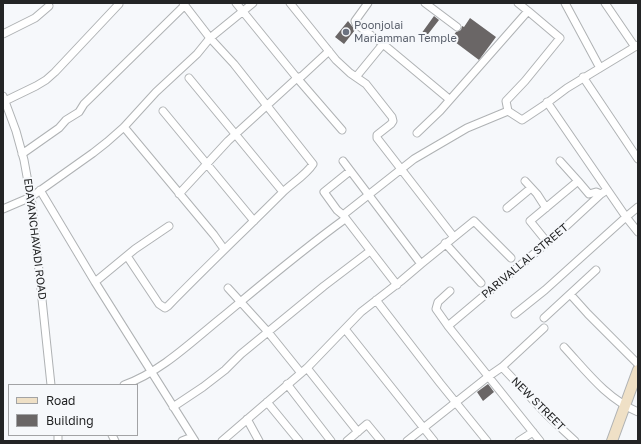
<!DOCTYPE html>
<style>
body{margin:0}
#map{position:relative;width:641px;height:444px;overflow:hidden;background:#f6f8fb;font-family:"Golos Text",sans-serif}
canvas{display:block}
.frame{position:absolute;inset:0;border:4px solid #232425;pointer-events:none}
.legend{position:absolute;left:8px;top:384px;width:130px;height:52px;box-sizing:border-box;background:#f6f8fb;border:1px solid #a2a3a5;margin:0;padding:5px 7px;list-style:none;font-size:12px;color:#232425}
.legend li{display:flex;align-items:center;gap:8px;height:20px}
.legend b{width:20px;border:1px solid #a2a3a5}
</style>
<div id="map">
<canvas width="641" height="444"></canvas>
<div class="frame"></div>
<ul class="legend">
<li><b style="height:5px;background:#efe0c6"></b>Road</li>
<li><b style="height:11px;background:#6a6666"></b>Building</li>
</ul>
</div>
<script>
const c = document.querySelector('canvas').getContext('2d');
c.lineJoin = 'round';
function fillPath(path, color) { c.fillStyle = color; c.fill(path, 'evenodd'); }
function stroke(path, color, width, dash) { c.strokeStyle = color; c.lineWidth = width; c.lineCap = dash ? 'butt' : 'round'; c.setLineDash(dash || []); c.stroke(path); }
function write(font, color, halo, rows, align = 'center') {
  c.font = font + ' "Golos Text",sans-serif'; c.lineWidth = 4; c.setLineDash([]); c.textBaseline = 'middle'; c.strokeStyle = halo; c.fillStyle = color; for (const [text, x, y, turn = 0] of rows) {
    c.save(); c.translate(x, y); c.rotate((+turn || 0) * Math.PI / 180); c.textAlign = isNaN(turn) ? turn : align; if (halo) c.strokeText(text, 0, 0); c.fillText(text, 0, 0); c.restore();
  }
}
fillPath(new Path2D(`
 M434,16l5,4 -14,18 -4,-4z
 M470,18l26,19 -17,23 -28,-21 5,-7 5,-2 1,-4 2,1z
 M348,21l7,9 -11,14 -9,-7z
 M488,384l6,8 -11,9 -6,-9z`), '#6a6666');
const street = new Path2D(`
 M183,3l27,35 43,-35
 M236,3l61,75 45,52
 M290,3l46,57 14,13 16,11 26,33 1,4 -2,3 -14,11v3l76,98
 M368,3l-13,18 1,3 27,20 66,55
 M425,3l32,24
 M565,3l35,65
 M605,3l30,44
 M3,34l32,-16 14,-12
 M356,77l27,-33
 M583,77l55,82
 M189,78l94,114
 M3,96l13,35 8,29 8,44 19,181
 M5,101l31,-15 10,-6 9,-8 64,-68
 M163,111l91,110
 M508,111l14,9 21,-14 24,-18 71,-43
 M124,127l90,108 10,14
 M417,133l23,-22 88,-100 -10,-8
 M22,154l37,-26 7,-8 13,-8 5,-8 101,-99
 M560,161l18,20
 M350,171l-26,21 13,18 6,5 54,70
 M525,181l12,13 9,14
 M40,190l55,92
 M179,194l49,-53 69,-63 5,-2 27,-25
 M638,207l-12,10 12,15
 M507,208l24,-20
 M3,209l28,-12 62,-44 14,-11 17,-15 32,-35 41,-38 13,-16 24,26 79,100c-7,11 -22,20 -31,29 -38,38 -77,75 -114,113l-3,2 -6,-4 -32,-48
 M343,215l71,-56 53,-31 41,-17 -2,-10 19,-20 35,-43 -32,-27
 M169,226l-34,23 -40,33 100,159
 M547,242l-17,-21 48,-40 11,13 7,-2 5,2 3,-2
 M445,243l36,40
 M421,264l53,-43 37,37
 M228,288l40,44 33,41
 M450,291l-12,11 -2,7 12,17 92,115
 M570,294l18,20 50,50
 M376,300l64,83 47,58
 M515,314l30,-24 81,-73 -79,-115
 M544,318l52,-48
 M448,326l113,-95 40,-37
 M345,329l89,112
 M564,347c23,25 42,51 74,65
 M502,367l45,48 28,26
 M307,368l51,64
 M287,384l44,57
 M124,385c38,-14 66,-42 97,-67 41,-34 81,-68 124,-99
 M267,402l32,39
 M173,407l30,-20 22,-17 16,-16 83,-68 46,-35
 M247,419l12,22
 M58,435v6
 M112,435l3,6
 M182,441l10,-4
 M222,441l85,-73 54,-56 40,-31 20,-17 -78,-103
 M347,441l20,-17 14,17
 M407,441l82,-65 13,-9 42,-39
 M519,441l14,-9`);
const secondary = new Path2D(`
 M612,441l26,-71`);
stroke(street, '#afb2b4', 9);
stroke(secondary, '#afb2b4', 12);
stroke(street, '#fff', 7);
stroke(secondary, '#efe0c6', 10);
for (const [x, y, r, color] of [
 [346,32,4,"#6b7280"]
]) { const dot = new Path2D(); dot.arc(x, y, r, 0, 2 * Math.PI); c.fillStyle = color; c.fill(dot); stroke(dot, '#f6f8fb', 1.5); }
write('11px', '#5b616d', '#f6f8fb', [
 ["Poonjolai",354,26],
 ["Mariamman Temple",354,39]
], 'left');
write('11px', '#232425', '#f6f8fb', [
 ["EDAYANCHAVADI ROAD",35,239,83],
 ["PARIVALLAL STREET",525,261,-40],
 ["NEW STREET",538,404,45]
]);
</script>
